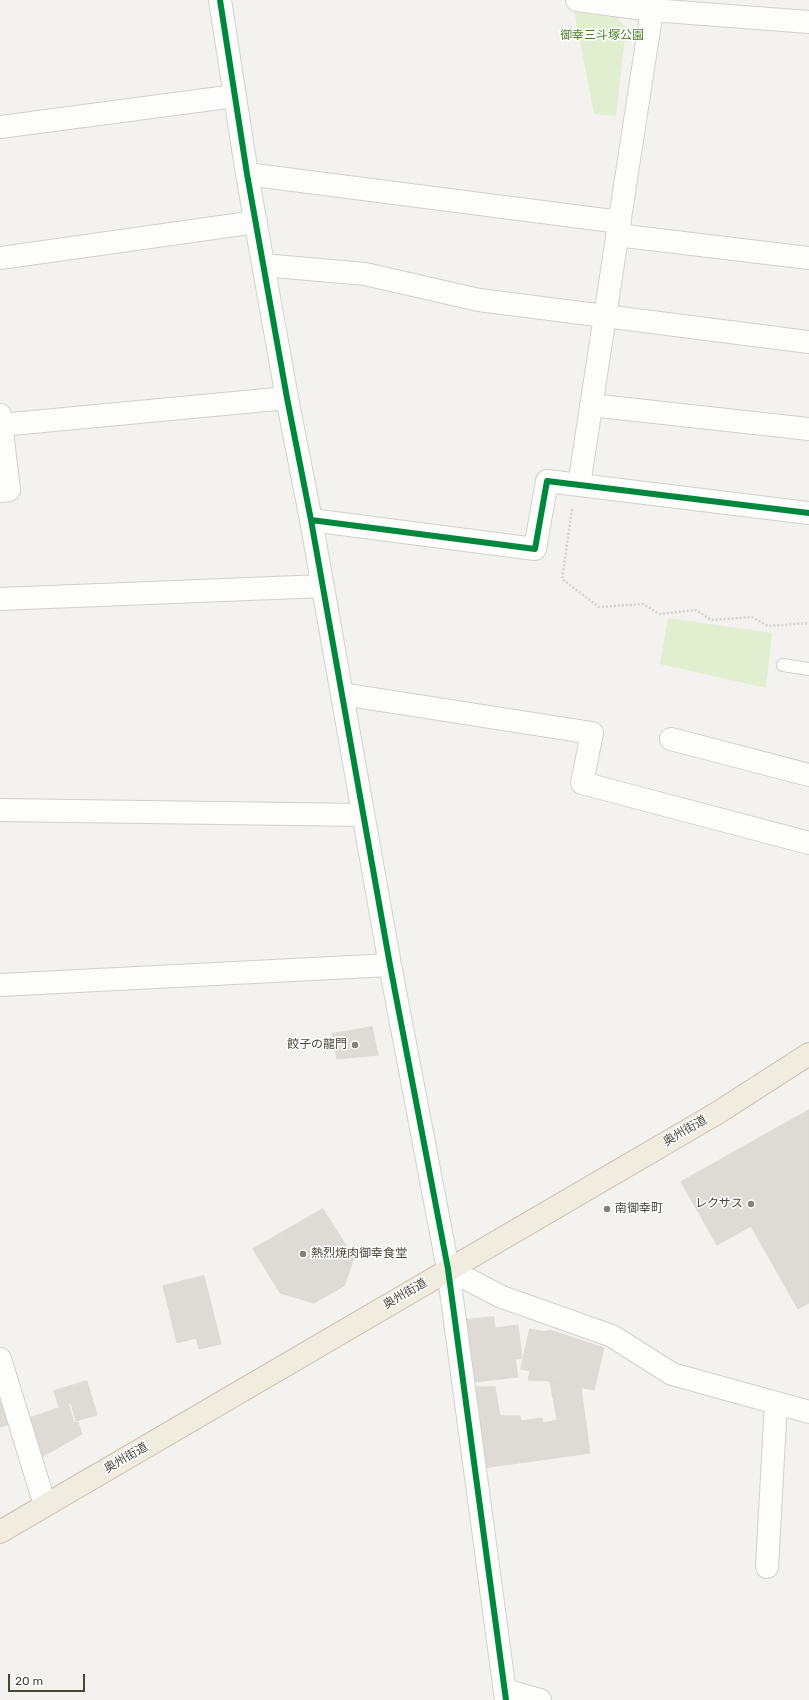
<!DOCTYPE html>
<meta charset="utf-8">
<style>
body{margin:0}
#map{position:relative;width:809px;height:1700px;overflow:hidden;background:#f4f2ee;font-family:Rubik,sans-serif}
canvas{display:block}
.scale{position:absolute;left:8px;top:1674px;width:77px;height:18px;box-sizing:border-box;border:2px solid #4b4439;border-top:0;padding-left:5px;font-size:12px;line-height:14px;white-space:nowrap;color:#4b4439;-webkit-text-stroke:3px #fff;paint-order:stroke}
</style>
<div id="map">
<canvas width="809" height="1700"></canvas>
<div class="scale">20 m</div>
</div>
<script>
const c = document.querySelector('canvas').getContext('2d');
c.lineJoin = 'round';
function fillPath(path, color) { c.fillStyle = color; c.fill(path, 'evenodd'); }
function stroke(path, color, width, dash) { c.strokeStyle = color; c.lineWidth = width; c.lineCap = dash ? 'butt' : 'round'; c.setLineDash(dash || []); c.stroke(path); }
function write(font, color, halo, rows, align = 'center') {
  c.font = font + ' Rubik,"Noto Sans JP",sans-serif'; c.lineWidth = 3; c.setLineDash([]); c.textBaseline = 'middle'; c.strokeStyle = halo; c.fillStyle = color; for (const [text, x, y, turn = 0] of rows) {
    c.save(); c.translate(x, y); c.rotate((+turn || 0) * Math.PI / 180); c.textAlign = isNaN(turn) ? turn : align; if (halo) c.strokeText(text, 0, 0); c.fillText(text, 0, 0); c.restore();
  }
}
fillPath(new Path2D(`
 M574,10l41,5 11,13 -10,88 -22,-2z
 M668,618l104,15 -6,55 -106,-24z`), '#e1eecf');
const building = new Path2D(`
 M372,1027l6,28 -41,4 -5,-25z
 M809,1110v193l-11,6 -47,-83 -34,19 -36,-63z
 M323,1209l31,49 -10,28 -30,17 -34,-10 -27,-44z
 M204,1276l17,68 -22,5 -3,-11 -19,5 -14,-57z
 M494,1317l1,11 23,-3 4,33 -7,1 3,18 -44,5 -8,-62z
 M530,1329l15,3 5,-2 54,18 -10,42 -44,-9 -22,-1 2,-9 -9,-2z
 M87,1381l10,34 -21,6 -5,-18 -12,4 -5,-16z
 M550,1381l31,7 9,65 -107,15 -12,-81h24l5,29h20l1,5 21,-3 1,5 14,-3z
 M0,1388l10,36 -10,3z
 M69,1405l5,18 4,-1 4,12 -42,24 -13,-39z`);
fillPath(building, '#dedbd6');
stroke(building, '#dcd9d4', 1);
const service = new Path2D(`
 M783,665l26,4`);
const minor = new Path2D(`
 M220,0l27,174 40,224 24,122 79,445 58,304 58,431
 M577,0l75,10 157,12
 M0,127l235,-31
 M247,174l373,48
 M617,235l192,23
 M0,258l256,-36
 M263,265l102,9 114,26 330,42
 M591,405l218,24
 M0,415l9,75 -9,1
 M1,425l286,-27
 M579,485l73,-475
 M311,520l224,29 12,-68 262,32
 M0,599l323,-13
 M342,694l250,39 -10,50 227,60
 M671,739l138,36
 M0,810l363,5
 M0,985l390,-20
 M448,1269l54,28 110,39 60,38 137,38
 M0,1359l45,146
 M767,1567l9,-164
 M505,1690l35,10`);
const trunk = new Path2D(`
 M0,1532l719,-420 90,-58`);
stroke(service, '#d2d0cb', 14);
stroke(minor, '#d2d0cb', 24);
stroke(trunk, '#ccbfa9', 24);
stroke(new Path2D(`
 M572,509l-10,70 37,28 44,-3 16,10 37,-4 15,10 41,-3 16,9 41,-3`), '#d3d2cc', 2.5, [2, 2]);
stroke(service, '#fdfdfc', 12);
stroke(minor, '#fdfdfc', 22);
stroke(trunk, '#f0ece0', 22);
stroke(new Path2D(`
 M220,0l27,174 40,224 24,122 79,445 58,304 58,431
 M311,520l224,29 12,-68 262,32`), '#00873e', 6);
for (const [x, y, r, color] of [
 [355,1045,4,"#868178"],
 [751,1204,4,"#868178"],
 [607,1209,4,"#868178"],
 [303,1254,4,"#868178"]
]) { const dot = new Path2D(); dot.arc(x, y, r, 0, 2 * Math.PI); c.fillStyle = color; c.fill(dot); stroke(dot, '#fff', 1.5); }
write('12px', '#4a7f2a', '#fff', [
 ["御幸三斗塚公園",602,36]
]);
write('12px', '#4b4439', '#fff', [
 ["餃子の龍門",347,1045],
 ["レクサス",743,1204],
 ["南御幸町",615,1209,"left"],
 ["熱烈焼肉御幸食堂",311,1254,"left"]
], 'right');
write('12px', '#4b4439', '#fff', [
 ["奥州街道",685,1131,-30],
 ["奥州街道",405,1294,-30],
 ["奥州街道",126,1458,-30]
]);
</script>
